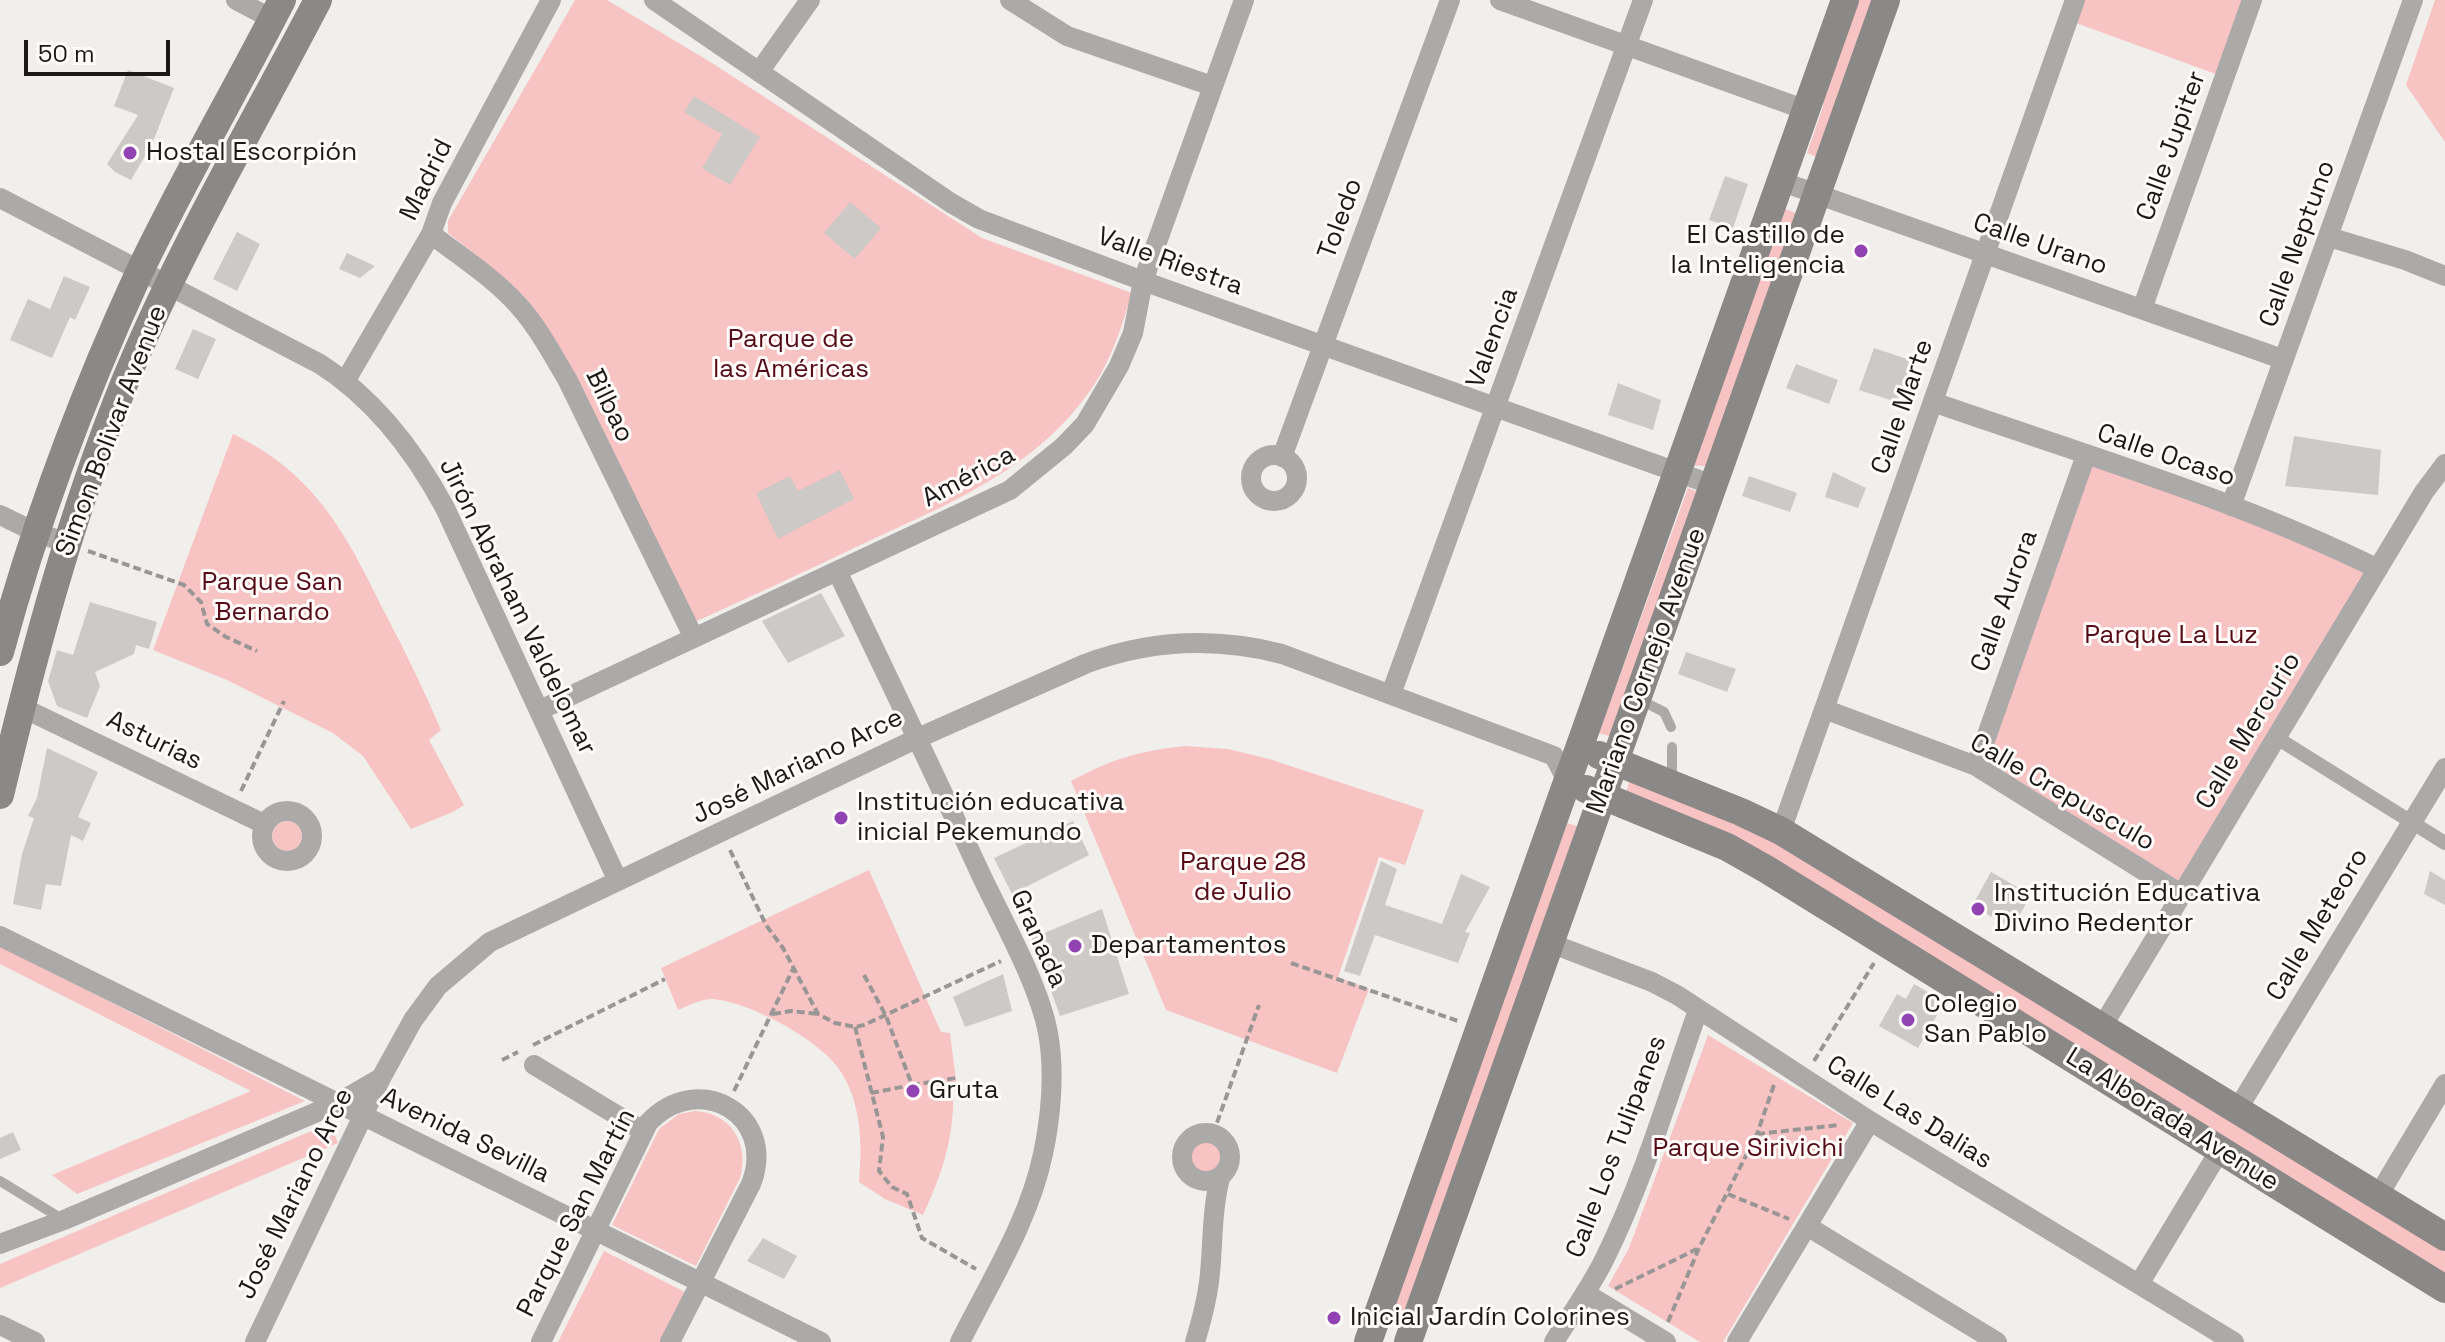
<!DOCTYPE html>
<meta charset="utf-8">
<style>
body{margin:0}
#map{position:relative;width:2445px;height:1342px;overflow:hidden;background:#f1efec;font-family:"Space Grotesk",sans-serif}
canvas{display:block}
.scale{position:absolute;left:24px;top:40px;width:146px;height:36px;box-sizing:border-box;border:4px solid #1a1918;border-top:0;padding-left:10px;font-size:24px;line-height:28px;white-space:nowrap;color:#1a1918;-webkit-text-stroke:6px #fffcfa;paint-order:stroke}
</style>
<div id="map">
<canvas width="2445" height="1342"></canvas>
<div class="scale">50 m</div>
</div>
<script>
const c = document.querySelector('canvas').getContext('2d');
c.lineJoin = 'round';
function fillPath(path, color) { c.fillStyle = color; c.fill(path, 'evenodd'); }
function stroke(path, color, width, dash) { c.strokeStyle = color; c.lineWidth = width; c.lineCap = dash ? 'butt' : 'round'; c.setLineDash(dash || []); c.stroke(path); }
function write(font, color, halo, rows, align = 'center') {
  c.font = font + ' "Space Grotesk",sans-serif'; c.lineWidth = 6; c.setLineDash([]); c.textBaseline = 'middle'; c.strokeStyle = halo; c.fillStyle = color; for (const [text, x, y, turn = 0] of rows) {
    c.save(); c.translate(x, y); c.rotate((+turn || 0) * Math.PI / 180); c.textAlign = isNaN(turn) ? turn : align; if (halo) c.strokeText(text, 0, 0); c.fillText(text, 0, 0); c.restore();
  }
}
fillPath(new Path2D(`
 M575,0h32l105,63 270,175 150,55c-10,32 -20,66 -40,95 -54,79 -139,114 -223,153 -57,27 -114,54 -172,80l-9,-8 -72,-154 -127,-194 -41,-32v-12z
 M1859,0h25l-57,161 -20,-8 16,-46 1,-12z
 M2075,0h177l-28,77 -156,-57z
 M2435,0h10v142l-39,-57z
 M1783,208l20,8 -88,251 -24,-2z
 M233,434c83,40 113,100 152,179 20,38 39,77 56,117l-12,10 35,65 -11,7 -42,17 -48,-73 -30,-23 -106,-53 -74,-30z
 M2086,455l292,114 -197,325 -205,-128z
 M1688,488l18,7 -87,244 -20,-6z
 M1185,746l43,3 41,10 155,51 -19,55 -26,-8 -41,120 31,12 -32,84 -171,-63 -95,-229c41,-22 67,-30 114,-35z
 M1630,780l144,61 671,411v28l-822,-479z
 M272 836a15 15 0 1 1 30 0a15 15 0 1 1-30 0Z
 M1567,823l20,6 -172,469 -15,20 -14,-5z
 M869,870l72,162 9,1 7,55 -4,2c2,46 -11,84 -30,125l-38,-16 -26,-17c3,-37 3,-73 -16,-107 -18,-33 -93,-73 -130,-76 -13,0 -23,6 -35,11l-17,-42z
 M0,946l305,155 -228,93 -25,-19 199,-84 -251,-127z
 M1708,1035l145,88 -130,219h-23l-92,-56 21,-38z
 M695,1111c36,2 55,33 45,67l-44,88 -84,-41 47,-96 20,-15z
 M330,1123l8,20 -338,145v-24z
 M1191 1158a16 16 0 1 1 32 0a16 16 0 1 1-32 0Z
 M604,1251l81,41 -25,50h-102z`), '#f8c3c3');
fillPath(new Path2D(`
 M128,70l46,18 -22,56 -21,36 -16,-8 -8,-8 31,-49 -24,-9z
 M694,96l66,41 -30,48 -28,-17 20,-34 -38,-22z
 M1725,176l23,8 -15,44 -24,-8z
 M850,202l31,26 -26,31 -31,-26z
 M237,232l23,12 -23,47 -24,-12z
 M347,253l28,13 -15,12 -21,-9z
 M64,276l26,11 -15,33 -5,-3 -18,41 -42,-18 18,-41 22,10z
 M193,329l23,10 -18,40 -23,-10z
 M1874,348l36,12 -4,10 12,4 -6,17 -10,-3 -5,14 -38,-12z
 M1796,364l42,16 -9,24 -43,-16z
 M1618,383l43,17 -8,30 -45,-15z
 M2294,436l87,14 -3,45 -93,-9z
 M840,470l14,29 -76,40 -22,-46 34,-17 8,15z
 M1833,472l33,16 -8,20 -33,-11z
 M1749,476l48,17 -7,19 -48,-16z
 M821,593l24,43 -57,27 -26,-42z
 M90,602l67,20 -8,27 -13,-4 -2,9 -39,18 5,14 -13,32 -30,-12 -9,-25 9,-31 16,5z
 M1686,652l50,17 -9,23 -49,-18z
 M47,748l51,24 -20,45 13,6 -8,18 -12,-6 -10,51 -15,-2 -5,26 -28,-6 9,-50 12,-36 -6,-2 9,-18z
 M1073,821l16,34 -77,39 -18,-36z
 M1381,861l16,8 -12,36 57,19 19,-50 29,13 -25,45 5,1 -12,30 -83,-28 -15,41 -16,-5z
 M2430,871l15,9v25l-21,-11z
 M1991,872l40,23 -19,33 -40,-22z
 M1102,909l27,85 -69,22 -28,-78z
 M1003,974l9,37 -47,16 -12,-30z
 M1914,984l24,14 -4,6 7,4 -23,40 -39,-22 18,-32 9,5z
 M13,1132l8,18 -21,9v-21z
 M763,1238l34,18 -13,23 -37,-18z`), '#ccc9c7');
stroke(new Path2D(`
 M88,551l96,34 17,17 6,22 19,13 31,14
 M241,791l43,-90
 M730,850l36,75 17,23 35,66 17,9 20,4 9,-2 137,-64
 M1291,963l167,58
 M864,975l22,41 26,69 44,-7
 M773,1014l18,-3 27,3
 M855,1027l28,110 -4,34 13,16 15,7 15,44 54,31
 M533,1045l132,-66
 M502,1060l16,-8
 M1814,1061l60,-98
 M734,1091l60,-124
 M871,1093l41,-8
 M1213,1134l46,-129
 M1757,1134l82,-9
 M1728,1194l61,25
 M1615,1289l82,-40
 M1668,1322l31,-74 58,-114 18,-52`), '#999795', 4, [8, 4]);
stroke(new Path2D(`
 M1638,699l26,13 7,15
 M1672,747v35
 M0,1181l62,38`), '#abaaa9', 10);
stroke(new Path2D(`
 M2277,738l168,105`), '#abaaa9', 14);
stroke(new Path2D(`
 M236,0l36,19
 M654,0l297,203 28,16 164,62 570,204
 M1010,0l57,36 145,50
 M1500,0l306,110
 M759,72l51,-72
 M1780,181l502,178
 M0,198l320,166c55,35 95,88 125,144l173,373
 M431,234c30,23 62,43 87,71 20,22 34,49 49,74l127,259
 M2329,237l76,23 40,16
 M2142,309l110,-309
 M346,380l85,-146 11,-31 109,-203
 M1933,402c149,52 303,97 445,167
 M1251 478a23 23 0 1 1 46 0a23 23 0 1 1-46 0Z
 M1282,457l168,-457
 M2231,506l182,-506
 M0,515l35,17 32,11
 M837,571c49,102 98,204 145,306 22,46 57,108 66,156 7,38 3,84 -5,121 -14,67 -53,128 -83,188
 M1391,694l252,-694
 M21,707l243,117
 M1824,709l152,57 205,128
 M540,710l470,-220 54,-44 21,-22 34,-58 14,-33 10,-52 101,-281
 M1976,766l110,-311
 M262 836a25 25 0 1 1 50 0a25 25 0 1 1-50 0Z
 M1781,831l294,-831
 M0,936l821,406
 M1550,943l102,39 25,13 193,126 364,221
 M2102,1027l322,-535 21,-28
 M534,1065l109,66
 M2237,1110l208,-342
 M1182 1157a24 24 0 1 1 48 0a24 24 0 1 1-48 0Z
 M2378,1196l67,-112
 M1807,1226l190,116
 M0,1244l64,-24 274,-117 43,-25
 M2139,1284l81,-134
 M1585,1293l81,49
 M0,1325l35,17
 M255,1342l126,-264 32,-58 25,-34 52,-44 428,-204 167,-74c64,-24 131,-27 197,-10l272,102 13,25
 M541,1342l107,-219c50,-54 130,-8 103,61l-81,158
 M1195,1342c7,-23 13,-45 15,-69 3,-32 2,-64 10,-95
 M1554,1342c17,-28 37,-55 51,-84 39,-79 64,-165 93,-248
 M1737,1342l133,-221`), '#abaaa9', 20);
stroke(new Path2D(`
 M0,652c35,-129 82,-255 138,-377 44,-93 97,-183 144,-275
 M1599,755l142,57 40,19 664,406
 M1586,789l141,58 39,22 679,420
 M0,795c33,-139 70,-278 124,-411 54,-132 128,-257 194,-384
 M1368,1342l477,-1342
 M1408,1342l478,-1342`), '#8a8987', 28);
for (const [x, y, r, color] of [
 [130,153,8,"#9143b4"],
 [1861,251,8,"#9143b4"],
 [841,818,8,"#9143b4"],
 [1978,909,8,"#9143b4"],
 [1075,946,8,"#9143b4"],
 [1908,1020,8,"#9143b4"],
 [913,1091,8,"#9143b4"],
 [1334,1318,8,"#9143b4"]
]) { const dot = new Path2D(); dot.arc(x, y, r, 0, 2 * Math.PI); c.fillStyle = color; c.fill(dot); stroke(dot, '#fffcfa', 3); }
write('26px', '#1a1918', '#fffcfa', [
 ["Calle Jupiter",2172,146,-70],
 ["Madrid",427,180,-64],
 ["Toledo",1341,219,-70],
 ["Calle Neptuno",2298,244,-70],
 ["Calle Urano",2040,245,19],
 ["Valle Riestra",1170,262,20],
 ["Valencia",1493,338,-70],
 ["Bilbao",609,406,64],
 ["Calle Marte",1903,407,-71],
 ["Simon Bolivar Avenue",112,431,-69],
 ["Calle Ocaso",2166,456,19],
 ["América",969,477,-28],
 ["Calle Aurora",2005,601,-70],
 ["Jirón Abraham Valdelomar",517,607,64],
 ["Mariano Cornejo Avenue",1647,671,-70],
 ["Calle Mercurio",2249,731,-59],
 ["Asturias",154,741,26],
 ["José Mariano Arce",798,767,-26],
 ["Calle Crepusculo",2062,793,30],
 ["Calle Meteoro",2318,925,-59],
 ["Granada",1038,939,66],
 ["Calle Las Dalias",1909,1113,32],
 ["La Alborada Avenue",2172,1120,32],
 ["Avenida Sevilla",465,1136,26],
 ["Calle Los Tulipanes",1617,1147,-69],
 ["José Mariano Arce",296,1194,-64],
 ["Parque San Martín",577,1213,-63]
]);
write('26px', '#1a1918', '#fffcfa', [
 ["Hostal Escorpión",146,153],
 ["El Castillo de",1845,236,"right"],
 ["la Inteligencia",1845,266,"right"],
 ["Institución educativa",857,803],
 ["inicial Pekemundo",857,833],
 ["Institución Educativa",1994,894],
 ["Divino Redentor",1994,924],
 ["Departamentos",1091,946],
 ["Colegio",1924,1005],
 ["San Pablo",1924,1035],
 ["Gruta",929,1091],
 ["Inicial Jardín Colorines",1350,1318]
], 'left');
write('26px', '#550a16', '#fffcfa', [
 ["Parque de",791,340],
 ["las Américas",791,370],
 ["Parque San",272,583],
 ["Bernardo",272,613],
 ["Parque La Luz",2171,636],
 ["Parque 28",1243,863],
 ["de Julio",1243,893],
 ["Parque Sirivichi",1748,1149]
]);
</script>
